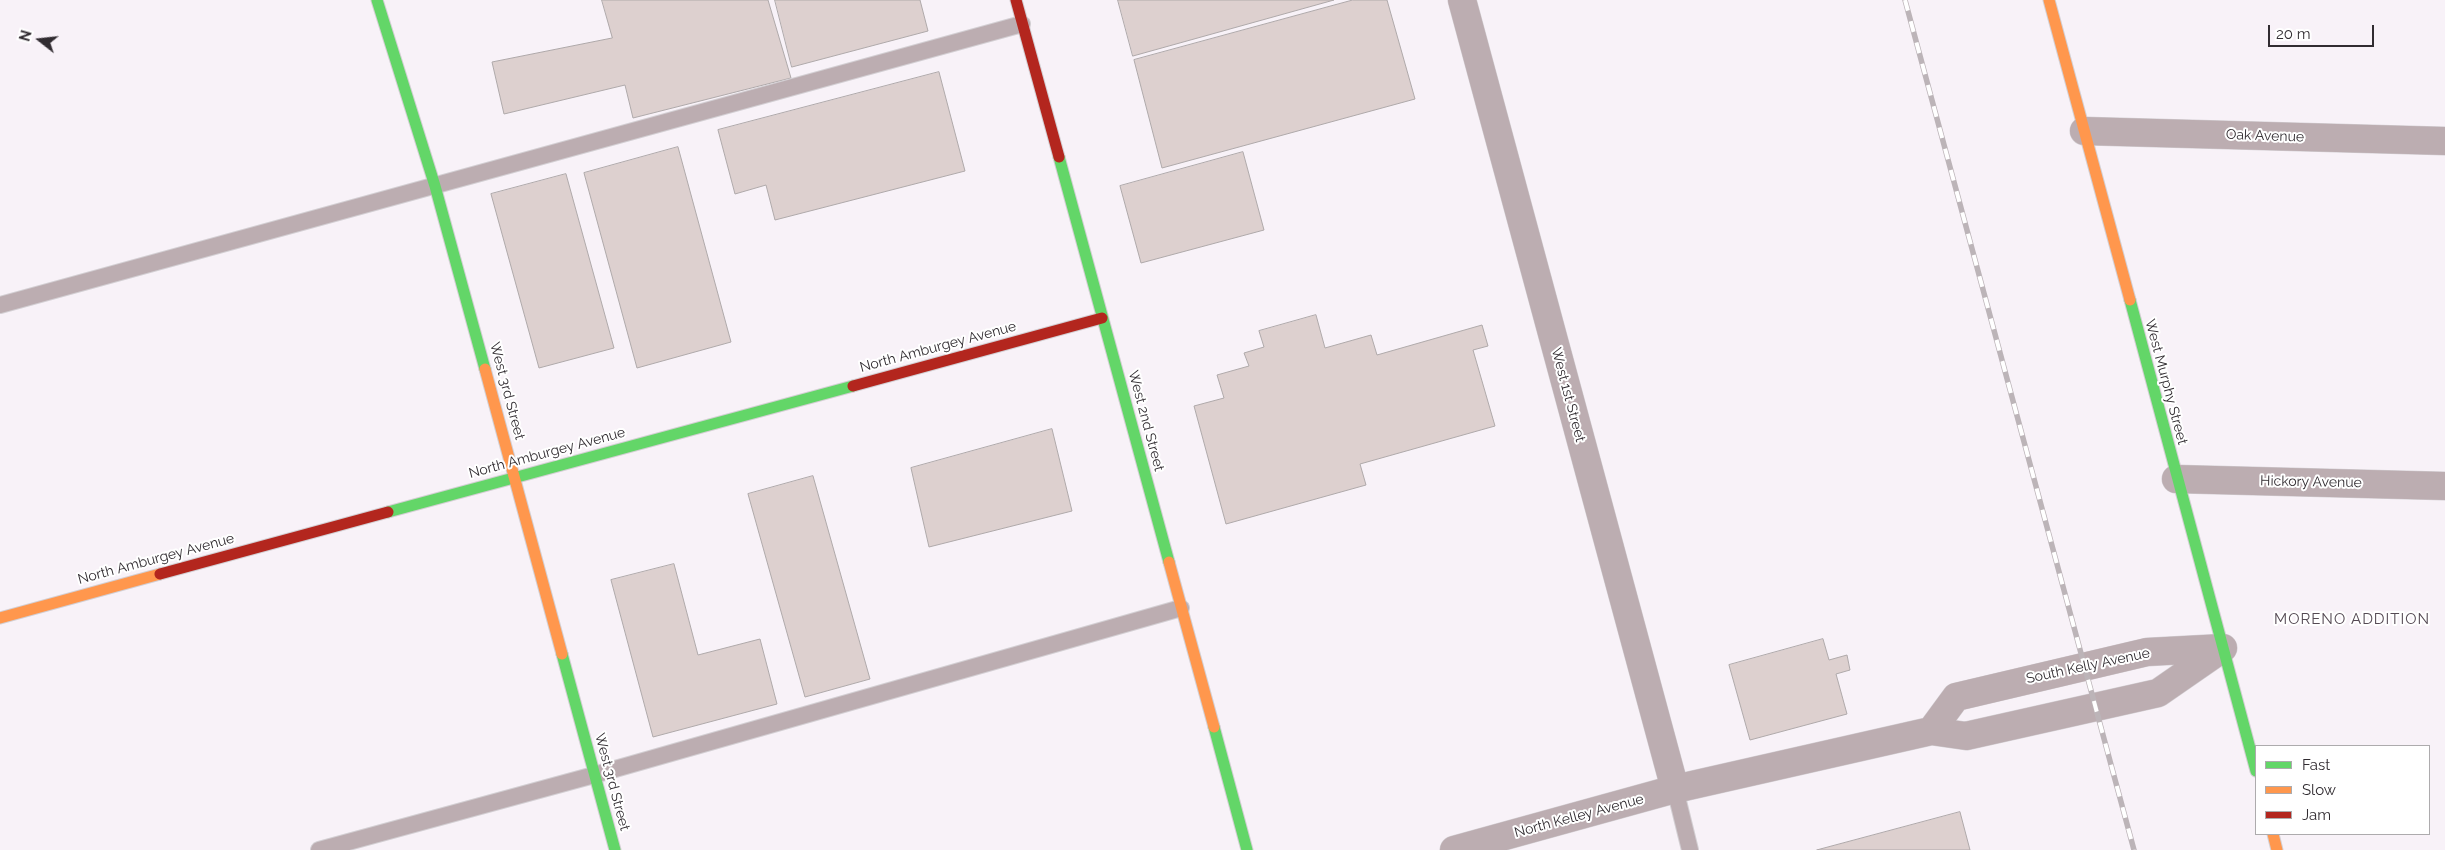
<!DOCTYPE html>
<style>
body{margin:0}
#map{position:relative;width:2445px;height:850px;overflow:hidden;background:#f8f2f8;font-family:Raleway,sans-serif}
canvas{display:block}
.legend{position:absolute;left:2255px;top:745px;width:175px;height:90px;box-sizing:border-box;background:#fff;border:1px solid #adabad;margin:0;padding:6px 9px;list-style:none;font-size:15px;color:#312c31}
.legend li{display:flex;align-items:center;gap:10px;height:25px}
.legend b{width:25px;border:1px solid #adabad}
.north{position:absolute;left:15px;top:15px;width:50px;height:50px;-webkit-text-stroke:4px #fff;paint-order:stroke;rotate:286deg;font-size:14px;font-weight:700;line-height:20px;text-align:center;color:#312c31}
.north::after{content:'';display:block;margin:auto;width:18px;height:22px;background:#312c31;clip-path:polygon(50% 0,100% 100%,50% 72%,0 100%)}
.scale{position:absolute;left:2268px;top:25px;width:106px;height:22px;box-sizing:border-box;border:2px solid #312c31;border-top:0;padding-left:6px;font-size:15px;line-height:18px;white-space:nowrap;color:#312c31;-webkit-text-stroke:4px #fff;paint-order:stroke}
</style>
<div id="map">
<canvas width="2445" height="850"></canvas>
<ul class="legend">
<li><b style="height:6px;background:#63d668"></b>Fast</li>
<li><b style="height:6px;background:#ff974d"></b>Slow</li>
<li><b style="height:6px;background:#b3261e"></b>Jam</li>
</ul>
<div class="north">N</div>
<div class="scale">20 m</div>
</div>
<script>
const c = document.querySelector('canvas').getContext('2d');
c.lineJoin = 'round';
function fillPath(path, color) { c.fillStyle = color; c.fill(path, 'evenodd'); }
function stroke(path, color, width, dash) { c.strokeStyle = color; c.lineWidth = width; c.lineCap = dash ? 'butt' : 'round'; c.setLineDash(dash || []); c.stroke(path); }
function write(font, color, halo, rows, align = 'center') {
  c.font = font + ' Raleway,sans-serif'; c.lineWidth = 4; c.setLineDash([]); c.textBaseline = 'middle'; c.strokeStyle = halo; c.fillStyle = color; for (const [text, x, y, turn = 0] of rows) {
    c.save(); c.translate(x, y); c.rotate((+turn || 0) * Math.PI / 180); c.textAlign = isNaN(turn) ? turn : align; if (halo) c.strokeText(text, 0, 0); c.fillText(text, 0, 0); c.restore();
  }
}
const building = new Path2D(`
 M602,0h166l23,78 -158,40 -8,-33 -121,29 -12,-52 120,-24z
 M775,0h145l8,31 -136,36z
 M1118,0h216l-201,56z
 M1353,0h34l28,99 -253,69 -28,-108z
 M939,72l26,99 -190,49 -9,-35 -31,9 -17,-64z
 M678,147l53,195 -94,26 -53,-195z
 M1243,152l21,78 -123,33 -21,-77z
 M566,174l48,174 -75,20 -48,-174z
 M1316,315l9,33 46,-13 6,20 105,-30 6,21 -15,4 22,76 -135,38 6,21 -140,39 -32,-118 30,-8 -7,-23 32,-9 -5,-13 20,-6 -5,-16z
 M1052,429l20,82 -143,36 -18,-79z
 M813,476l57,203 -65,18 -57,-203z
 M674,564l24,91 62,-16 17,65 -124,33 -42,-157z
 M1823,639l6,21 18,-5 3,15 -14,4 11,40 -97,26 -21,-75z
 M1960,812l10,38h-153z`);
fillPath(building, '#ddd0cf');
stroke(building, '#afa9aa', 1);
const lane = new Path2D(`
 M0,305l1022,-281
 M1675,789l15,61
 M319,850l275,-75 587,-167`);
const street = new Path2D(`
 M1462,0l213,789
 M2084,131l361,10
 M2176,479l269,7
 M1931,731l25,-34 191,-45 76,-4
 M1454,850l221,-61 256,-58 35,5 192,-43 65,-45`);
const fast = new Path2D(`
 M377,0l58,186 50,183
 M1059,157l110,405
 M2130,300l126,471
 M388,512l465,-126
 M562,654l53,196
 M1214,727l33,123`);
const slow = new Path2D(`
 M2049,0l81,300
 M485,369l77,285
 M1169,562l45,165
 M0,618l160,-44
 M2273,834l4,16`);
const jam = new Path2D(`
 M1016,0l43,157
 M853,386l249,-68
 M160,574l228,-62`);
stroke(lane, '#d3cfd3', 18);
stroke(street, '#d3cfd3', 29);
stroke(fast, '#d3cfd3', 13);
stroke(slow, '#d3cfd3', 13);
stroke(jam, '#d3cfd3', 13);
stroke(lane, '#bcadb1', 16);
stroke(street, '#bcadb1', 28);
stroke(fast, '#63d668', 11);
stroke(slow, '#ff974d', 11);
stroke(jam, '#b3261e', 11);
const rail = new Path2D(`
 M1905,0l229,850`);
stroke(rail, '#bcb4b8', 5.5);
stroke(rail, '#fff', 4, [11]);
write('14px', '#312c31', '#fff', [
 ["Oak Avenue",2265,136,2],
 ["North Amburgey Avenue",938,347,-15],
 ["West Murphy Street",2166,382,75],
 ["West 3rd Street",507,391,75],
 ["West 1st Street",1568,395,75],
 ["West 2nd Street",1146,421,75],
 ["North Amburgey Avenue",547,453,-15],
 ["Hickory Avenue",2311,482,1],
 ["North Amburgey Avenue",156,559,-15],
 ["South Kelly Avenue",2088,666,-12],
 ["West 3rd Street",612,782,75],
 ["North Kelley Avenue",1579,816,-15]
]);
c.letterSpacing = '1px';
write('15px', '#554a54', '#fff', [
 ["MORENO ADDITION",2352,619]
]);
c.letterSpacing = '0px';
</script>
